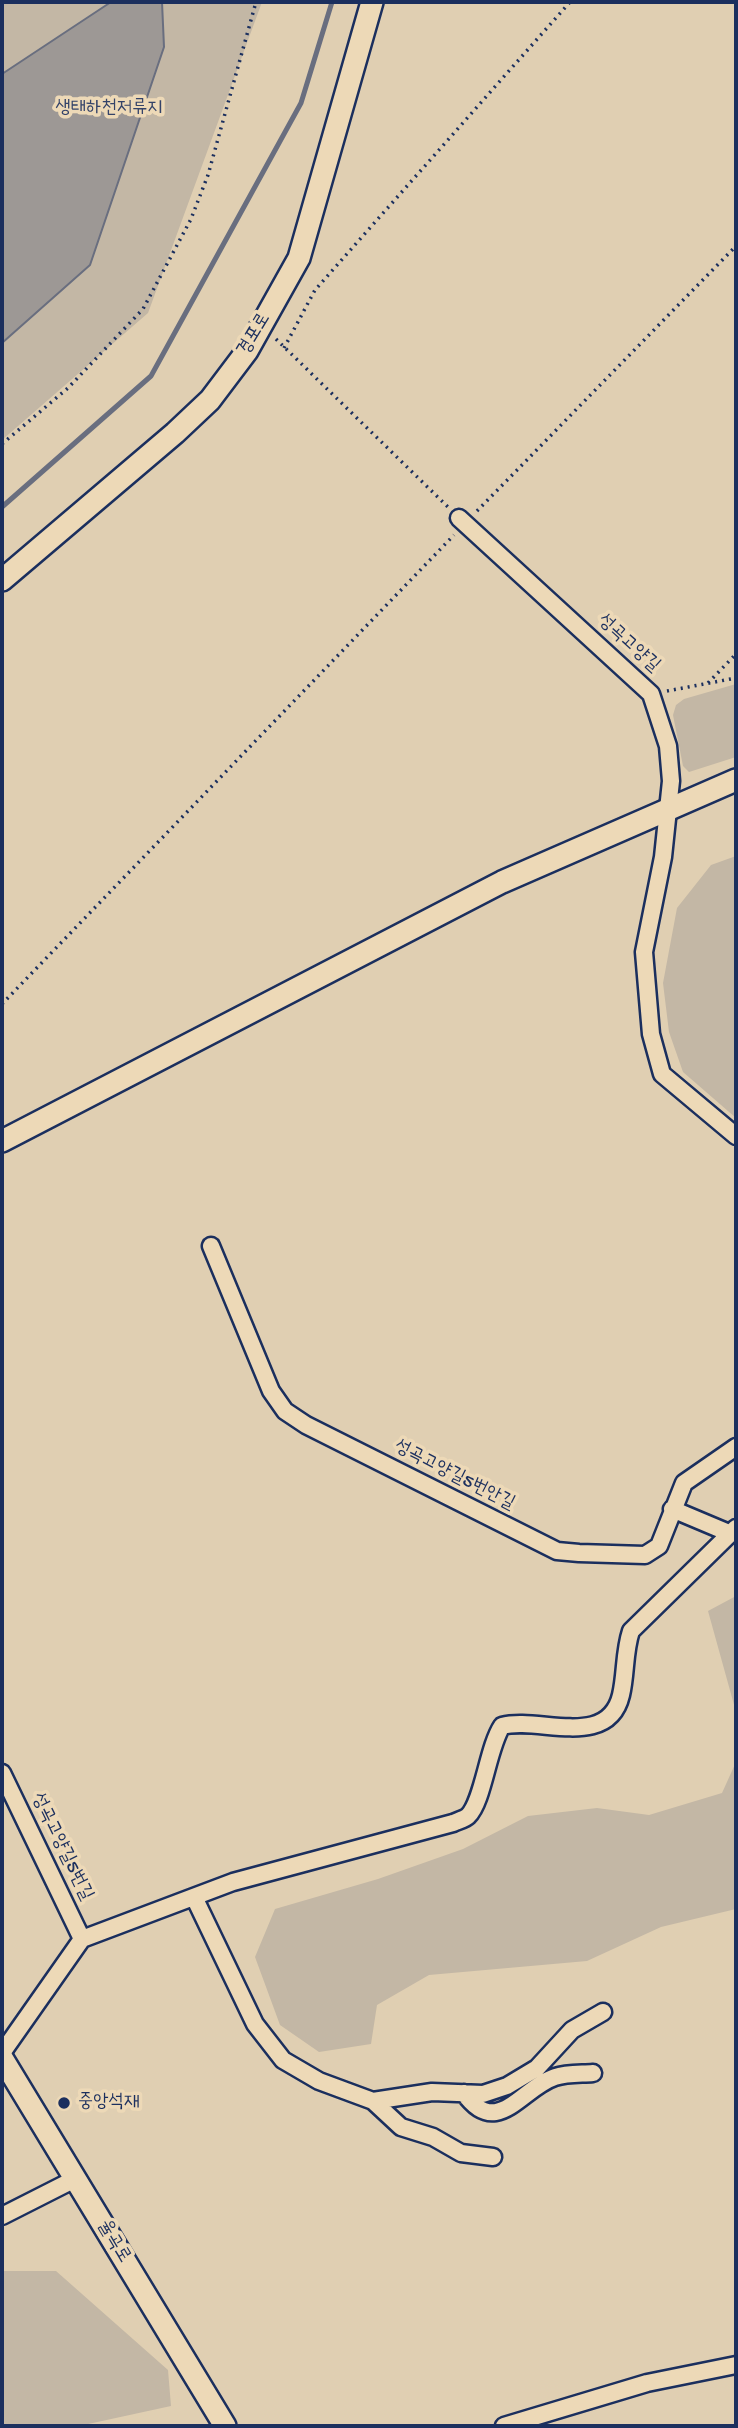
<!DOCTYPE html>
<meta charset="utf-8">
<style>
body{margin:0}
#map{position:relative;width:738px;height:2428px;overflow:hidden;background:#e0cfb2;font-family:"Gochi Hand",sans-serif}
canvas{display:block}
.frame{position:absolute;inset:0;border:4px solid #1b2f5e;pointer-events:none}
</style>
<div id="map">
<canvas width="738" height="2428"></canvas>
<div class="frame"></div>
</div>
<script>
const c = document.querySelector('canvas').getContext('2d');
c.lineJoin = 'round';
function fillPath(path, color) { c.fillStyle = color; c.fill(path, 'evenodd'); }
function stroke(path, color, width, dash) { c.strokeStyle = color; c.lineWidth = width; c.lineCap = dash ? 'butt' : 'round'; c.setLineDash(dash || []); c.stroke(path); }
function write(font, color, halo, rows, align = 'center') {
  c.font = font + ' "Gochi Hand","Poor Story",sans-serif'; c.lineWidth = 7; c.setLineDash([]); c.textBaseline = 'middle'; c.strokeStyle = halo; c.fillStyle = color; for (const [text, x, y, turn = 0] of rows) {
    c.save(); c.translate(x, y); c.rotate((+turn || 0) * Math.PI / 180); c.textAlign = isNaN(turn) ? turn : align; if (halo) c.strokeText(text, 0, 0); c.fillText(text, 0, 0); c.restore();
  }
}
fillPath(new Path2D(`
 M2,2h260l-114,311 -146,127z
 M736,684v73l-47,15 -6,-6 -10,-51 3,-10 8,-6z
 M736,856v262l-53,-46 -14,-40 -6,-49 14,-75 34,-43z
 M736,1596v116l-28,-101z
 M736,1762v147l-75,18 -74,34 -158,14 -52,30 -6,39 -52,8 -39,-27 -25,-68 20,-48 103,-30 85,-30 65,-33 69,-8 52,7 73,-22z
 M2,2271h54l112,99 3,36 -92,20h-77z`), '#c3b7a5');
const water = new Path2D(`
 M111,2h51l2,45 -74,218 -88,78v-269z`);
fillPath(water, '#9d9895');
stroke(water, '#696e7f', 2);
stroke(new Path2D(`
 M2,507l149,-131 150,-273 31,-101`), '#696e7f', 5);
const street = new Path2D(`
 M459,518l192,176 17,52 3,35 -8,76 -19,95 7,82 11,40 74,62
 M211,1246l60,145 14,20 21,14 251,126 22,2 66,2 14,-9 25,-63 52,-36
 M672,1509l57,24
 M2,1773l80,166
 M194,1897l61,127 28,36 36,21 54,20 59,-9 51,2 24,-8 30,-18 35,-38 31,-18
 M2,2053l80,-114 151,-57 220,-59c4,-2 12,-4 15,-7 15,-14 20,-69 34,-90 37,-10 106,24 119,-31 5,-21 3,-43 10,-64l105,-103
 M464,2093c33,47 57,-5 91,-16 12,-4 26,-3 38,-4
 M373,2101l28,26 32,10 28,16 32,4
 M2,2216l73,-37
 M504,2426l143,-43 89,-18`);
const secondary = new Path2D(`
 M2,580l173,-147 35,-33 37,-49 52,-93 73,-256
 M2,1141l500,-259 234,-102
 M2,2058l223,368`);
stroke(street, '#1b2f5e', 21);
stroke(secondary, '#1b2f5e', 26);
stroke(new Path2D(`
 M276,339l172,168
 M284,348l31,-58 255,-288
 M2,444l66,-56 75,-79 48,-90 17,-44 48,-173
 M477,511l259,-265
 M708,683l28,-29
 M667,691l69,-13
 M2,1004l452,-469`), '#1b2f5e', 3.5, [2, 5]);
stroke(street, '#edd9b7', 16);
stroke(secondary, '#edd9b7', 21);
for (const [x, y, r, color] of [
 [64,2103,7,"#1b2f5e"]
]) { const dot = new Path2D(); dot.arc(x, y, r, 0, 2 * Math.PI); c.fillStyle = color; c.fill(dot); stroke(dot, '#edd9b7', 2.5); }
write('19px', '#344369', '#edd9b7', [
 ["생태하천저류지",109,109]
]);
write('19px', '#1b2f5e', '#edd9b7', [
 ["경포로",255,335,-59],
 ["성곡고양길",628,644,42],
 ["성곡고양길5번안길",454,1476,27],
 ["성곡고양길5번길",61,1847,64],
 ["율곡로",113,2242,59]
]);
write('19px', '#1b2f5e', '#edd9b7', [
 ["중앙석재",78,2103]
], 'left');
</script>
